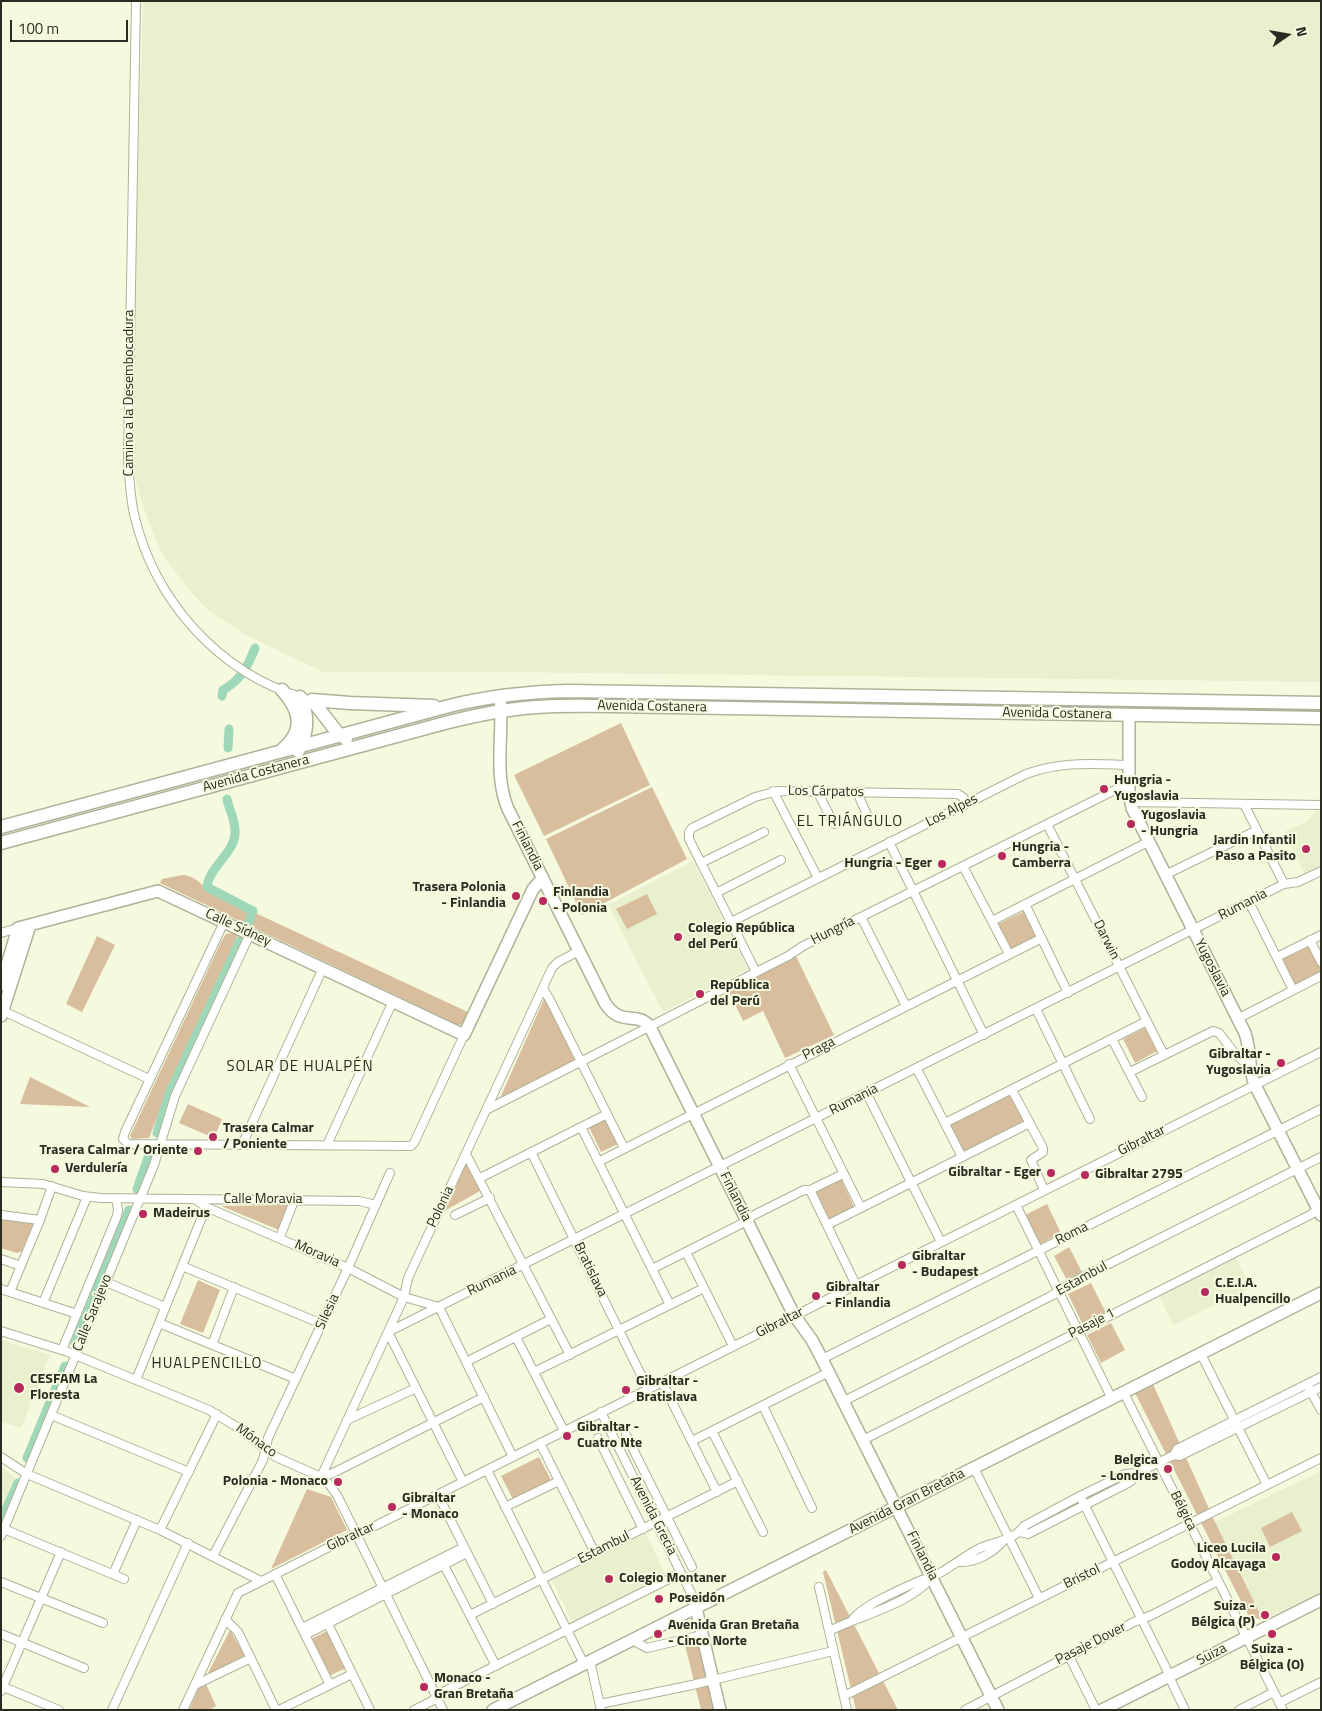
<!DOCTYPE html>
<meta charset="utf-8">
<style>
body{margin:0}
#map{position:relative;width:1322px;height:1711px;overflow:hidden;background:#f5fadf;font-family:"Titillium Web",sans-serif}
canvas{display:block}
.frame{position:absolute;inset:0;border:2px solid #2a2c22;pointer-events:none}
.north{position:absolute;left:1262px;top:10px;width:50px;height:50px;-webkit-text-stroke:4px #f5fadf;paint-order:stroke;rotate:77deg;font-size:14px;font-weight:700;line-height:20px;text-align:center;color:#2a2c22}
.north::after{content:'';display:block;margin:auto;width:18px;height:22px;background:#2a2c22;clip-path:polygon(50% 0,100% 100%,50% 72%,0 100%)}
.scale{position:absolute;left:10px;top:20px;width:118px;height:22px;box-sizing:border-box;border:2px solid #2a2c22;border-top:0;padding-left:6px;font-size:15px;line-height:18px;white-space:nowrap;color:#2a2c22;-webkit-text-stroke:4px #f5fadf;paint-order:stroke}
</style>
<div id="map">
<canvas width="1322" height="1711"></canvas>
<div class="frame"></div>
<div class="north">N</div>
<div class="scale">100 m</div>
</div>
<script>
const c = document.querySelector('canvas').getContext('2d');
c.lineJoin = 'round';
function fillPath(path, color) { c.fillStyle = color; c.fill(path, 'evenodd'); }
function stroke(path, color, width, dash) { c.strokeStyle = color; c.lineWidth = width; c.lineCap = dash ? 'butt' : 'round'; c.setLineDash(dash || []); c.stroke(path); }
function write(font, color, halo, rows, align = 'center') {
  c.font = font + ' "Titillium Web",sans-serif'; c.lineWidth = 4; c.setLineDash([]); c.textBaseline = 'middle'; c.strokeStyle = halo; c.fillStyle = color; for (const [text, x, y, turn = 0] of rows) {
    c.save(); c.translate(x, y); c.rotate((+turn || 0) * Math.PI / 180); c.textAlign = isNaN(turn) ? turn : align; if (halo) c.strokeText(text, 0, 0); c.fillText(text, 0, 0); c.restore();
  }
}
fillPath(new Path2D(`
 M143,1h1178v681l-820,-10h-178l-77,-37 -37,-24 -20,-21 -19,-25 -8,-12 -14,-33 -8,-24 -6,-24 -3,-27 3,-6v-22l-3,-6z
 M1316,811h5v54l-17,8 -20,-41 23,-11z
 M693,861l55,108 -85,43 -55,-107z
 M1236,1258l15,30 -78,37 -14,-30z
 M1,1340l49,15 -29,73 -20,-6z
 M1,1467l17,13 -12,26 -5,-2z
 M1321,1471v121l-58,28 -48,-98z
 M646,1533l21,45 -93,48 -22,-46z`), '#e9f0ce');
fillPath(new Path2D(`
 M621,723l29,62 -106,51 -30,-61z
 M652,787l35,72 -105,56 -36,-76z
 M182,875c9,0 20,7 24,15l264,123 -6,11 -6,1 -298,-142 2,-4z
 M647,894l10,20 -30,15 -11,-20z
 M1027,910l13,26 -29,14 -13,-26z
 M232,933l6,2 -71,157 -18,46 -17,1 -2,-3 91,-194 5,-8z
 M97,936l18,9 -33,67 -16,-8z
 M1310,946l11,22v5l-27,13 -13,-26z
 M796,956l38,79 -49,23 -22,-47 -20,10 -15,-31z
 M545,997l29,56 -2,1 3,6 -75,38z
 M1147,1027l12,23 -24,13 -12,-24z
 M30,1077l60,30 -70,-3z
 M1011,1094l14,29 -62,30 -14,-29z
 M188,1104l34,15 -8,19 -35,-15z
 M605,1119l13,25 -17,8 -12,-25z
 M469,1153l18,34 -46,26z
 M841,1179l13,28 -25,12 -13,-28z
 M1047,1204l14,29 -23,12 -15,-29z
 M290,1205l-11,25 -58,-24z
 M1,1217l34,3 -13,31 -5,2 -16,-5z
 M1069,1247l13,25 -15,8 -13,-24z
 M198,1280l22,10 -17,43 -23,-9z
 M1091,1283l15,30 -23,12 -15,-31z
 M1111,1323l14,27 -24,13 -14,-28z
 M1152,1382l63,140 48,98 -14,-3 -115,-226z
 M539,1457l12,23 -38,19 -12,-23z
 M307,1489l24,8 16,33 -76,39z
 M1292,1512l10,19 -32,16 -9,-19z
 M826,1570l72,140h-42l-33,-138z
 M230,1630l15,26 -40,23z
 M327,1631l19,37 -17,8 -18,-37z
 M699,1644l15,66h-13l-16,-65z
 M206,1684l10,22 -7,4h-20l10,-23z`), '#d9be9e');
stroke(new Path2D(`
 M222,696l1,-6c18,-10 25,-24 32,-42
 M228,748l1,-19
 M227,799c2,10 8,21 8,31 2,22 -26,36 -28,57l46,24 -6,15
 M157,1133l12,-39 71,-153
 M137,1189l12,-34
 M75,1343l54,-133
 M27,1458l38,-92
 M1,1520l17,-37`), '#9ed8b9', 9);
const street = new Path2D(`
 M136,1l-8,456c1,19 2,38 6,57 20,86 84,159 170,184
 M773,791l45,87
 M817,791l17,33
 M857,792l10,23
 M1131,802l190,3
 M1244,804l40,80
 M1047,824l117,231
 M889,842l95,193
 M701,863l63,-31
 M963,866l46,88
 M1165,875l92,-45
 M716,893l65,-33
 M1249,902l44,88
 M1025,904l43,89
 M861,917l45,89
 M992,921l156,-79
 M224,922l-99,210 -2,7 5,5 283,2 3,-3 50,-108
 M731,922l295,-148c36,-13 65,-10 103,-9
 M1,933l17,-5
 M1310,940l11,22
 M1277,957l44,-22
 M756,972l-67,-133v-7l3,-4 63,-31 23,-6 180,3 6,4v4l-2,3
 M543,988l8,14 73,146
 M1036,1009l54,110
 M1,1010l148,69
 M1237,1019l84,-43
 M1112,1039l30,58
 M789,1064l72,144
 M917,1069l45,88
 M1130,1072l83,-41 6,2 17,22 14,12
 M1012,1090l31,58v4l-12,8 13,30
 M867,1094l74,148
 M486,1110l302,-154 15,-10 326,-163
 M945,1123l202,-102
 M581,1127l89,178
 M242,1145l81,-177
 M327,1145l66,-144
 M531,1152l117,237
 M466,1154l104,201
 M598,1162l444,-224
 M480,1178l127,-64
 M1,1182l42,2 40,12 18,2 258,3 17,4
 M810,1190l46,95
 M196,1200l10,7 142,61 56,29 35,10 74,150
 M1016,1205l96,194
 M1,1215l39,5
 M455,1215l35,-17
 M827,1225l203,-102
 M280,1237l14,-36
 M686,1252l47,94
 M1,1259l20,7
 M182,1266l140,58
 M652,1269l95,-48 5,-5 52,-26h6l33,-16
 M106,1282l59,25
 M1,1289l76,25
 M10,1292l30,-72 12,-34
 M43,1303l44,-106
 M159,1323l137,56
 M1,1331l67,21 141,58 28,17 39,30 45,20 8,7 8,11 106,215
 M516,1337l48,94
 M212,1345l22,-58
 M62,1350l55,-134 1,-6 -2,-11
 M1201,1354l66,131
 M822,1359l499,-250
 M466,1362l85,-43
 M534,1372l170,-84
 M136,1380l70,-173
 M662,1382l55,110
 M1309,1388l12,22
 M1124,1393l159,317
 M844,1401l207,-105 24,-15 246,-124
 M763,1406l49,102
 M601,1412l91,183 4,13
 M51,1415l138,57
 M347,1420l69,-32
 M712,1431l51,101
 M626,1435l66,132
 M598,1438l45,91
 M863,1440l447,-225 10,-7
 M692,1441l137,-69
 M540,1443l55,110
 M1174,1455l3,-6 144,-72
 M1,1457l26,17 133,56 101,51
 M974,1468l65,130
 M487,1470l97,194
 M321,1477l83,-180 4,-19 144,-310 6,-6 21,-11
 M321,1477l12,-4 151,-76
 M463,1482l-75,-150 896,-448 14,-2 23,-11
 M438,1495l55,109
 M1080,1496l85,170 8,19 12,25
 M505,1507l54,-26
 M4,1529l120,50
 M160,1530l57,-116
 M1020,1532l8,2 102,-52 7,-9
 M1,1536l153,-371 21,-69 75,-162
 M213,1556l50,-96 5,-22 80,-170 42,-95
 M959,1562c16,1 34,-9 44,-21
 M444,1565l52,101
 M113,1574l24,-54
 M275,1574l55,111
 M1,1582l102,41
 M819,1587l28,123
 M470,1615l268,-134
 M225,1619l13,13 38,78
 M853,1619c10,-14 49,-30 66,-38 5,-2 10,-3 15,-5 17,-8 30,-20 46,-28 14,-6 35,-8 44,-22l56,-30 45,-22 12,-1 37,-18 6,1 141,-69
 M328,1624l42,86
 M302,1628l162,-81
 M829,1631c30,-15 82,-27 103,-54
 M1,1634l83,34
 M305,1635l162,-82
 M632,1640l15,8 55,-13
 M1069,1656l27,54
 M590,1661l11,49
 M195,1685l56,-27
 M1,1686l58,24
 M1,1691l60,-139
 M844,1696l477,-238
 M1279,1703l42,-21
 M600,1704l92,-19 141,-34
 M112,1710l76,-167
 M183,1710l55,-117 113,-57 18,-7 952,-477
 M279,1710l73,-36
 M414,1710l18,-9 9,-8 240,-120
 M965,1710l169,-88 18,-7 66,-34
 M1239,1710l35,-18`);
const secondary = new Path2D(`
 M500,696c4,37 -7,78 8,113l97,194c16,25 32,7 45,24l144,288 18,25 10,19 176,351
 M1129,715v78l3,15 113,225c6,17 3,35 10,52l66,130
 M1,985l17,-57 140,-37 306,144 69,-146 10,-11
 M1,1016l29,-91
 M696,1608l24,102
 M493,1710l828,-417
 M1102,1710l219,-110`);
const primary = new Path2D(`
 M312,700l38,3 84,3
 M312,700l25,32 9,7
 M282,750c23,-19 19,-39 0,-60
 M298,751c10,-18 11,-36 2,-54
 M1,827l448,-121c40,-10 78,-14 119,-15l753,12
 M1,843l444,-120c31,-8 61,-14 92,-16 25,-2 50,-1 75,-1l709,12`);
stroke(street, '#adb298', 10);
stroke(secondary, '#adb298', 14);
stroke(primary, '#adb298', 15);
stroke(street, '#fff', 8);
stroke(secondary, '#fff', 11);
stroke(primary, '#fff', 12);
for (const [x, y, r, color] of [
 [1104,789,5,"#b72a5e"],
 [1131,824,5,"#b72a5e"],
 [1306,849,5,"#b72a5e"],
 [1002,856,5,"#b72a5e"],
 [942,864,5,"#b72a5e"],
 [516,896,5,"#b72a5e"],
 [543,901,5,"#b72a5e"],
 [678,937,5,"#b72a5e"],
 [700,994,5,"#b72a5e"],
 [1281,1063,5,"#b72a5e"],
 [213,1137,5,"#b72a5e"],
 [198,1151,5,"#b72a5e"],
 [55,1169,5,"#b72a5e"],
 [1051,1173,5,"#b72a5e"],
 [1085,1175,5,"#b72a5e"],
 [143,1214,5,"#b72a5e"],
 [902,1265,5,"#b72a5e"],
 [1205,1292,5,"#b72a5e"],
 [816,1296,5,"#b72a5e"],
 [19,1388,6,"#b72a5e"],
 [626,1390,5,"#b72a5e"],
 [567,1436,5,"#b72a5e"],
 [1168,1469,5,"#b72a5e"],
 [338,1482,5,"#b72a5e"],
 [392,1507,5,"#b72a5e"],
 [1276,1557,5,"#b72a5e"],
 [609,1579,5,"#b72a5e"],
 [659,1599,5,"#b72a5e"],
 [1265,1615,5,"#b72a5e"],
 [658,1634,5,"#b72a5e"],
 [1272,1634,5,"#b72a5e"],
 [424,1687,5,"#b72a5e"]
]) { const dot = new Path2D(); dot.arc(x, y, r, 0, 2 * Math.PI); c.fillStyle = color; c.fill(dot); stroke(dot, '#f5fadf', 2); }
write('14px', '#2a2c22', '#f5fadf', [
 ["Camino a la Desembocadura",130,393,-90],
 ["Avenida Costanera",652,707,1],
 ["Avenida Costanera",1057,714,1],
 ["Avenida Costanera",256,774,-15],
 ["Los Cárpatos",826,792,1],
 ["Los Alpes",952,811,-27],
 ["Finlandia",527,846,63],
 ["Rumania",1243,905,-27],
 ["Calle Sídney",238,928,25],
 ["Hungría",833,931,-27],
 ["Darwin",1106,940,63],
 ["Yugoslavia",1212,968,63],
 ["Praga",819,1049,-27],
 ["Rumania",854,1100,-27],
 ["Gibraltar",1142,1141,-27],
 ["Finlandia",735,1197,63],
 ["Calle Moravia",263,1200],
 ["Polonia",441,1207,-65],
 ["Roma",1072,1234,-27],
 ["Moravia",317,1254,24],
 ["Bratislava",590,1270,64],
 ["Estambul",1082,1279,-29],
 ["Rumania",492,1281,-26],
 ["Silesia",328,1312,-65],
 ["Calle Sarajevo",93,1313,-68],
 ["Gibraltar",780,1323,-27],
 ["Pasaje 1",1092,1324,-27],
 ["Mónaco",256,1441,36],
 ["Avenida Gran Bretaña",907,1502,-27],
 ["Bélgica",1183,1511,63],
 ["Avenida Grecia",653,1516,63],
 ["Gibraltar",351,1537,-25],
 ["Estambul",604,1548,-27],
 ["Finlandia",922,1556,63],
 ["Bristol",1082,1577,-26],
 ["Pasaje Dover",1091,1644,-27],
 ["Suiza",1212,1655,-27]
]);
write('bold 14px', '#2a2c22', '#f5fadf', [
 ["Hungria -",1114,781],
 ["Yugoslavia",1114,797],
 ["Yugoslavia",1141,816],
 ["- Hungria",1141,832],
 ["Jardin Infantil",1296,841,"right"],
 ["Paso a Pasito",1296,857,"right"],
 ["Hungria -",1012,848],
 ["Camberra",1012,864],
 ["Hungria - Eger",932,864,"right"],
 ["Trasera Polonia",506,888,"right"],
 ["- Finlandia",506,904,"right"],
 ["Finlandia",553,893],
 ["- Polonia",553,909],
 ["Colegio República",688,929],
 ["del Perú",688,945],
 ["República",710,986],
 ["del Perú",710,1002],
 ["Gibraltar -",1271,1055,"right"],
 ["Yugoslavia",1271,1071,"right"],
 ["Trasera Calmar",223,1129],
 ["/ Poniente",223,1145],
 ["Trasera Calmar / Oriente",188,1151,"right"],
 ["Verdulería",65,1169],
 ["Gibraltar - Eger",1041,1173,"right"],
 ["Gibraltar 2795",1095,1175],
 ["Madeirus",153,1214],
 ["Gibraltar",912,1257],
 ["- Budapest",912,1273],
 ["C.E.I.A.",1215,1284],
 ["Hualpencillo",1215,1300],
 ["Gibraltar",826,1288],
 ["- Finlandia",826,1304],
 ["CESFAM La",30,1380],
 ["Floresta",30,1396],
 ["Gibraltar -",636,1382],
 ["Bratislava",636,1398],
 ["Gibraltar -",577,1428],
 ["Cuatro Nte",577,1444],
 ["Belgica",1158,1461,"right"],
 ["- Londres",1158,1477,"right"],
 ["Polonia - Monaco",328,1482,"right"],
 ["Gibraltar",402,1499],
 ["- Monaco",402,1515],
 ["Liceo Lucila",1266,1549,"right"],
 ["Godoy Alcayaga",1266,1565,"right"],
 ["Colegio Montaner",619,1579],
 ["Poseidón",669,1599],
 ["Suiza -",1255,1607,"right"],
 ["Bélgica (P)",1255,1623,"right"],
 ["Avenida Gran Bretaña",668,1626],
 ["- Cinco Norte",668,1642],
 ["Suiza -",1272,1650,"center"],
 ["Bélgica (O)",1272,1666,"center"],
 ["Monaco -",434,1679],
 ["Gran Bretaña",434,1695]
], 'left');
c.letterSpacing = '1px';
write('15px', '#2a2c22', '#f5fadf', [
 ["EL TRIÁNGULO",850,822],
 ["SOLAR DE HUALPÉN",300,1067],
 ["HUALPENCILLO",207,1364]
]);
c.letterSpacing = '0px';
</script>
